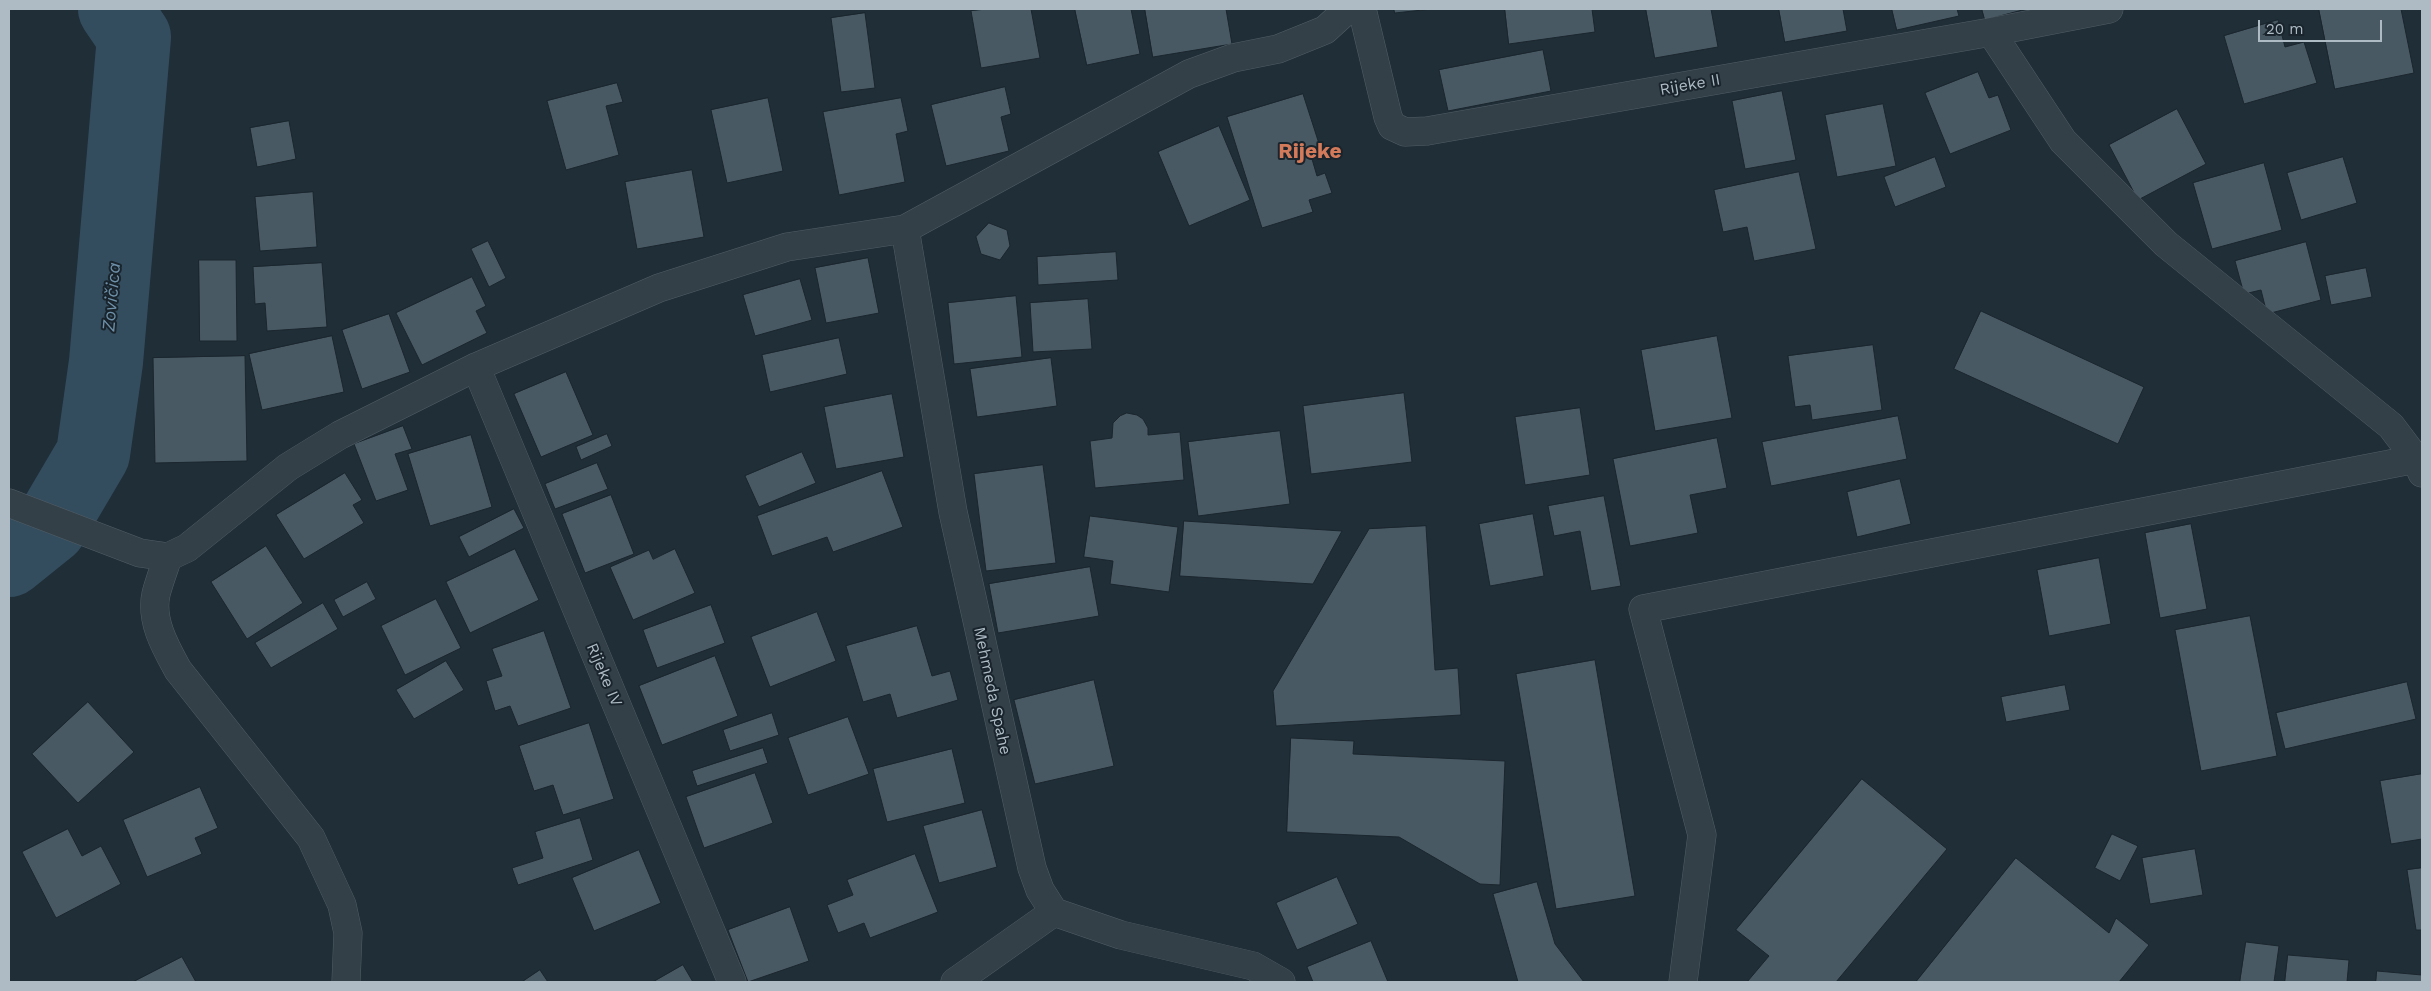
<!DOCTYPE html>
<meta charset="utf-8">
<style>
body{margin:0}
#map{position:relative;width:2431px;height:991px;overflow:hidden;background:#202e37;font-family:"Work Sans",sans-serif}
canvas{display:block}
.frame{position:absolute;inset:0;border:10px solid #aebbc5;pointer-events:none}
.scale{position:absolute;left:2258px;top:20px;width:124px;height:22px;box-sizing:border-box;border:2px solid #aebbc5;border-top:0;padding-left:6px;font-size:15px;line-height:18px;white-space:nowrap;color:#aebbc5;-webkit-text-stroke:4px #19242c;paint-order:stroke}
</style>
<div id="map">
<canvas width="2431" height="991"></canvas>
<div class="frame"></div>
<div class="scale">20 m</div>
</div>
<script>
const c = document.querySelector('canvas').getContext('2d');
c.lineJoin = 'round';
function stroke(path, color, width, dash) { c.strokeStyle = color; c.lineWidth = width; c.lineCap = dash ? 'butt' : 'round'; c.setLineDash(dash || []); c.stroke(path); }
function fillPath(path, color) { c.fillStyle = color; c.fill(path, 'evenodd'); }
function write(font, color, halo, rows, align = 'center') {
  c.font = font + ' "Work Sans",sans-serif'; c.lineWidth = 4; c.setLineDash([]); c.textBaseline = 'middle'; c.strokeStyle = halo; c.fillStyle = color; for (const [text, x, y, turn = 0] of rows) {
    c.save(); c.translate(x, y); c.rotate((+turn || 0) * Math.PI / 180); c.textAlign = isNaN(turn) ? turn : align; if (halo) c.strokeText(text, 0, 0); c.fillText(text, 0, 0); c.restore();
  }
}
stroke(new Path2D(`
 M9,560l41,-33 43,-73 13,-92 28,-325 -19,-28`), '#334d5f', 74);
const building = new Path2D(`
 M987,9h44l9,49 -59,10 -10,-57z
 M1075,9h56l9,45 -53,11z
 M1145,9h81l6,35 -79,13z
 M1394,9h38l-37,4z
 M1505,9h87l3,23 -86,12z
 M1646,9h65l7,38 -63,11z
 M1779,9h64l4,22 -62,11z
 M1892,9h65l2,7 -62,14z
 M1982,9h44l-41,11z
 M2319,9h82l13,64 -79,16z
 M865,13l10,75 -34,4 -10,-74z
 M2278,20l7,27 19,-5 13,41 -73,21 -20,-68z
 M1543,50l8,41 -103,20 -9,-41z
 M1978,72l11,26 9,-3 13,35 -61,24 -25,-61z
 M617,83l6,19 -17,4 13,49 -53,15 -19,-69z
 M1005,87l6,27 -10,3 8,34 -63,15 -15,-61z
 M1782,91l14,69 -51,9 -13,-68z
 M1303,94l20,62 -11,3 5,17 8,-3 7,20 -23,7 4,12 -51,16 -35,-111z
 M768,98l15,73 -56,12 -16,-73z
 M901,98l7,33 -12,3 9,48 -66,13 -16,-83z
 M1883,104l13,62 -59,11 -12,-62z
 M2177,109l29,55 -68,36 -29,-55z
 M289,121l7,38 -39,8 -7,-39z
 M1219,126l31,74 -61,26 -31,-74z
 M1935,157l11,30 -51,20 -11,-30z
 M2343,157l14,46 -56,17 -14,-47z
 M2264,163l18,67 -70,19 -19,-66z
 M692,170l12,67 -67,12 -12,-67z
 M1799,172l17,77 -62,12 -7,-34 -24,5 -9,-42z
 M313,192l4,55 -57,4 -5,-54z
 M989,223l18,7 3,16 -10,14 -19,-6 -5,-17z
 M488,241l18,37 -17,9 -18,-38z
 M2306,242l15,58 -54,14 -6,-24 -17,4 -9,-33z
 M1116,252l2,28 -80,5 -1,-28z
 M868,258l11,55 -53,10 -11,-55z
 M199,260h37l1,81h-37z
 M322,263l5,64 -60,4 -2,-28 -10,1 -2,-37z
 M2366,268l6,29 -41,8 -6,-29z
 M472,277l14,29 -10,5 11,22 -65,32 -26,-52z
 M800,279l12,41 -57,16 -12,-41z
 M1016,296l6,61 -68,7 -6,-61z
 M1088,299l4,50 -59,3 -3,-49z
 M1981,311l163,76 -26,57 -164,-75z
 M389,314l21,58 -48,17 -20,-59z
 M332,336l12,56 -82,18 -13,-56z
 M1717,336l15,82 -77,13 -14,-81z
 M839,338l8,36 -77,18 -8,-37z
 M1873,345l9,65 -70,10 -2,-15 -15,2 -7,-51z
 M245,356l2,105 -92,2 -2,-105z
 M1051,358l6,48 -80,11 -7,-48z
 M566,372l27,63 -52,22 -27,-63z
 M1404,393l8,69 -101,12 -8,-68z
 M892,394l12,63 -68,12 -12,-62z
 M1580,408l10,67 -65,10 -10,-68z
 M1127,413l10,2 6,4 5,9v7l32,-3 4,48 -89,8 -5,-47 22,-3 1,-15 7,-7z
 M1898,416l9,43 -136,27 -9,-44z
 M403,426l9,23 -17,5 13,36 -32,11 -22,-57z
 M1280,431l10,73 -92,12 -10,-74z
 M607,434l5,12 -31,14 -5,-13z
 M471,435l21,72 -62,19 -22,-72z
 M1717,438l10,50 -37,7 8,38 -68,13 -17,-87z
 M802,452l14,31 -57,24 -14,-31z
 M597,463l11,26 -53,20 -10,-25z
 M1043,465l13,98 -70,8 -12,-97z
 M882,471l21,56 -70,25 -6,-15 -55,19 -15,-40z
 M345,473l17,27 -9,5 11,18 -60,36 -28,-44z
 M1900,479l11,45 -54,13 -10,-45z
 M611,495l23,59 -49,19 -23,-59z
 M1604,496l17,90 -30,5 -11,-60 -26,5 -6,-30z
 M514,509l10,19 -55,29 -10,-20z
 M1533,514l11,62 -54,10 -11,-62z
 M1090,516l88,11 -9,65 -59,-8 3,-23 -29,-4z
 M1184,521l158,10 -29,53 -133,-8z
 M2191,524l16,85 -47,9 -15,-85z
 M1426,526l9,144 23,-2 3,47 -185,11 -3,-35 96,-162z
 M266,546l37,57 -56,36 -36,-57z
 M515,549l24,51 -69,33 -24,-51z
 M675,549l20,44 -62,27 -23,-53 39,-17 4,9z
 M2099,558l12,66 -62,12 -12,-66z
 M1090,567l9,49 -101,17 -9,-49z
 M367,582l9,17 -33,18 -9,-17z
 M436,599l25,49 -56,27 -24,-49z
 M323,603l15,26 -67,39 -16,-25z
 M711,605l14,38 -68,25 -14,-38z
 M817,612l19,49 -66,26 -19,-50z
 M2250,616l27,140 -76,15 -26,-141z
 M917,626l15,50 18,-5 8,29 -61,18 -7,-24 -27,8 -17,-56z
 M544,631l27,77 -53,18 -8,-20 -15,5 -9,-30 16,-5 -10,-27z
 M715,656l23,60 -76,29 -23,-59z
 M1595,660l40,236 -79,13 -40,-235z
 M446,661l18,29 -50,29 -18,-29z
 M1094,680l20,86 -79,18 -21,-84z
 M2407,682l9,37 -131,30 -9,-36z
 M2065,685l5,25 -64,12 -5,-25z
 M88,702l46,50 -56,51 -46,-49z
 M772,713l7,22 -49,16 -7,-21z
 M848,717l21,57 -61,21 -20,-57z
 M589,723l25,76 -51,16 -10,-30 -19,6 -15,-45z
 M1291,738l63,3 -1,13 152,7 -5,124 -20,-1 -81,-47 -112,-5z
 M763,748l5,15 -71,23 -5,-15z
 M952,749l13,54 -78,19 -14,-53z
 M755,773l18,50 -69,25 -18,-51z
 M2422,774v65l-31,5 -11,-63z
 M1862,779l85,70 -111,133h-89l22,-26 -33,-26z
 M200,787l18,41 -23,10 7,16 -55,23 -24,-57z
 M982,810l15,57 -58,16 -16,-57z
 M580,818l13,42 -75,25 -6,-17 31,-10 -8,-26z
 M68,829l14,27 19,-10 20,38 -65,34 -34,-66z
 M2112,834l26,12 -18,35 -25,-13z
 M2195,849l8,46 -53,9 -8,-46z
 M639,850l22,53 -67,28 -22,-53z
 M915,854l23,58 -68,26 -6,-15 -26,10 -11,-28 26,-10 -6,-15z
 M2016,858l93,75 7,-15 33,27 -30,37h-203z
 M2422,868v62h-6l-9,-60z
 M1337,877l21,47 -61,26 -21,-47z
 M1537,882l18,62 29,38h-66l-25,-88z
 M790,907l19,54 -61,21 -20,-52z
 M1371,941l17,41h-75l-6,-15z
 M2246,942l33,4 -5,36h-34z
 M2288,955l61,5 -2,22h-62z
 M182,957l14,25h-63z
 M683,965l10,17h-40z
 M540,970l8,12h-26z
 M2377,971l45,4v7h-46z`);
fillPath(building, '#485964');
stroke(building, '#1b262e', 1);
const minor = new Path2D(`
 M1362,9l26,108 4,9 13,6 22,-1 564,-99 118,-23
 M1991,32l72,109 103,103 225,182 25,33 6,14
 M905,229l48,283 79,356 8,22 14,22 67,23 132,31 28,16
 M476,367l256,615
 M9,503l131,50 28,4 19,-9 101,-81 52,-32 136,-68 183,-79 128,-41 118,-18 284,-155 44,-16 45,-9 47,-19 23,-21
 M168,557c-4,12 -9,25 -12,37 -6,27 10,54 22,76l133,168 31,67 6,28 -2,49
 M955,982l99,-70
 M1683,982l19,-147 -59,-226 773,-150`);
stroke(minor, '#515d66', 29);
stroke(minor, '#344048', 28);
write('16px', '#aebbc5', '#19242c', [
 ["Rijeke II",1690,85,-10],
 ["Rijeke IV",604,675,67],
 ["Mehmeda Spahe",992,691,78]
]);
write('italic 18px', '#6e91a9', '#19242c', [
 ["Zovičica",112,297,-85]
]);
write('bold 21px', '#d37a5a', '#19242c', [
 ["Rijeke",1310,152]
]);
</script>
